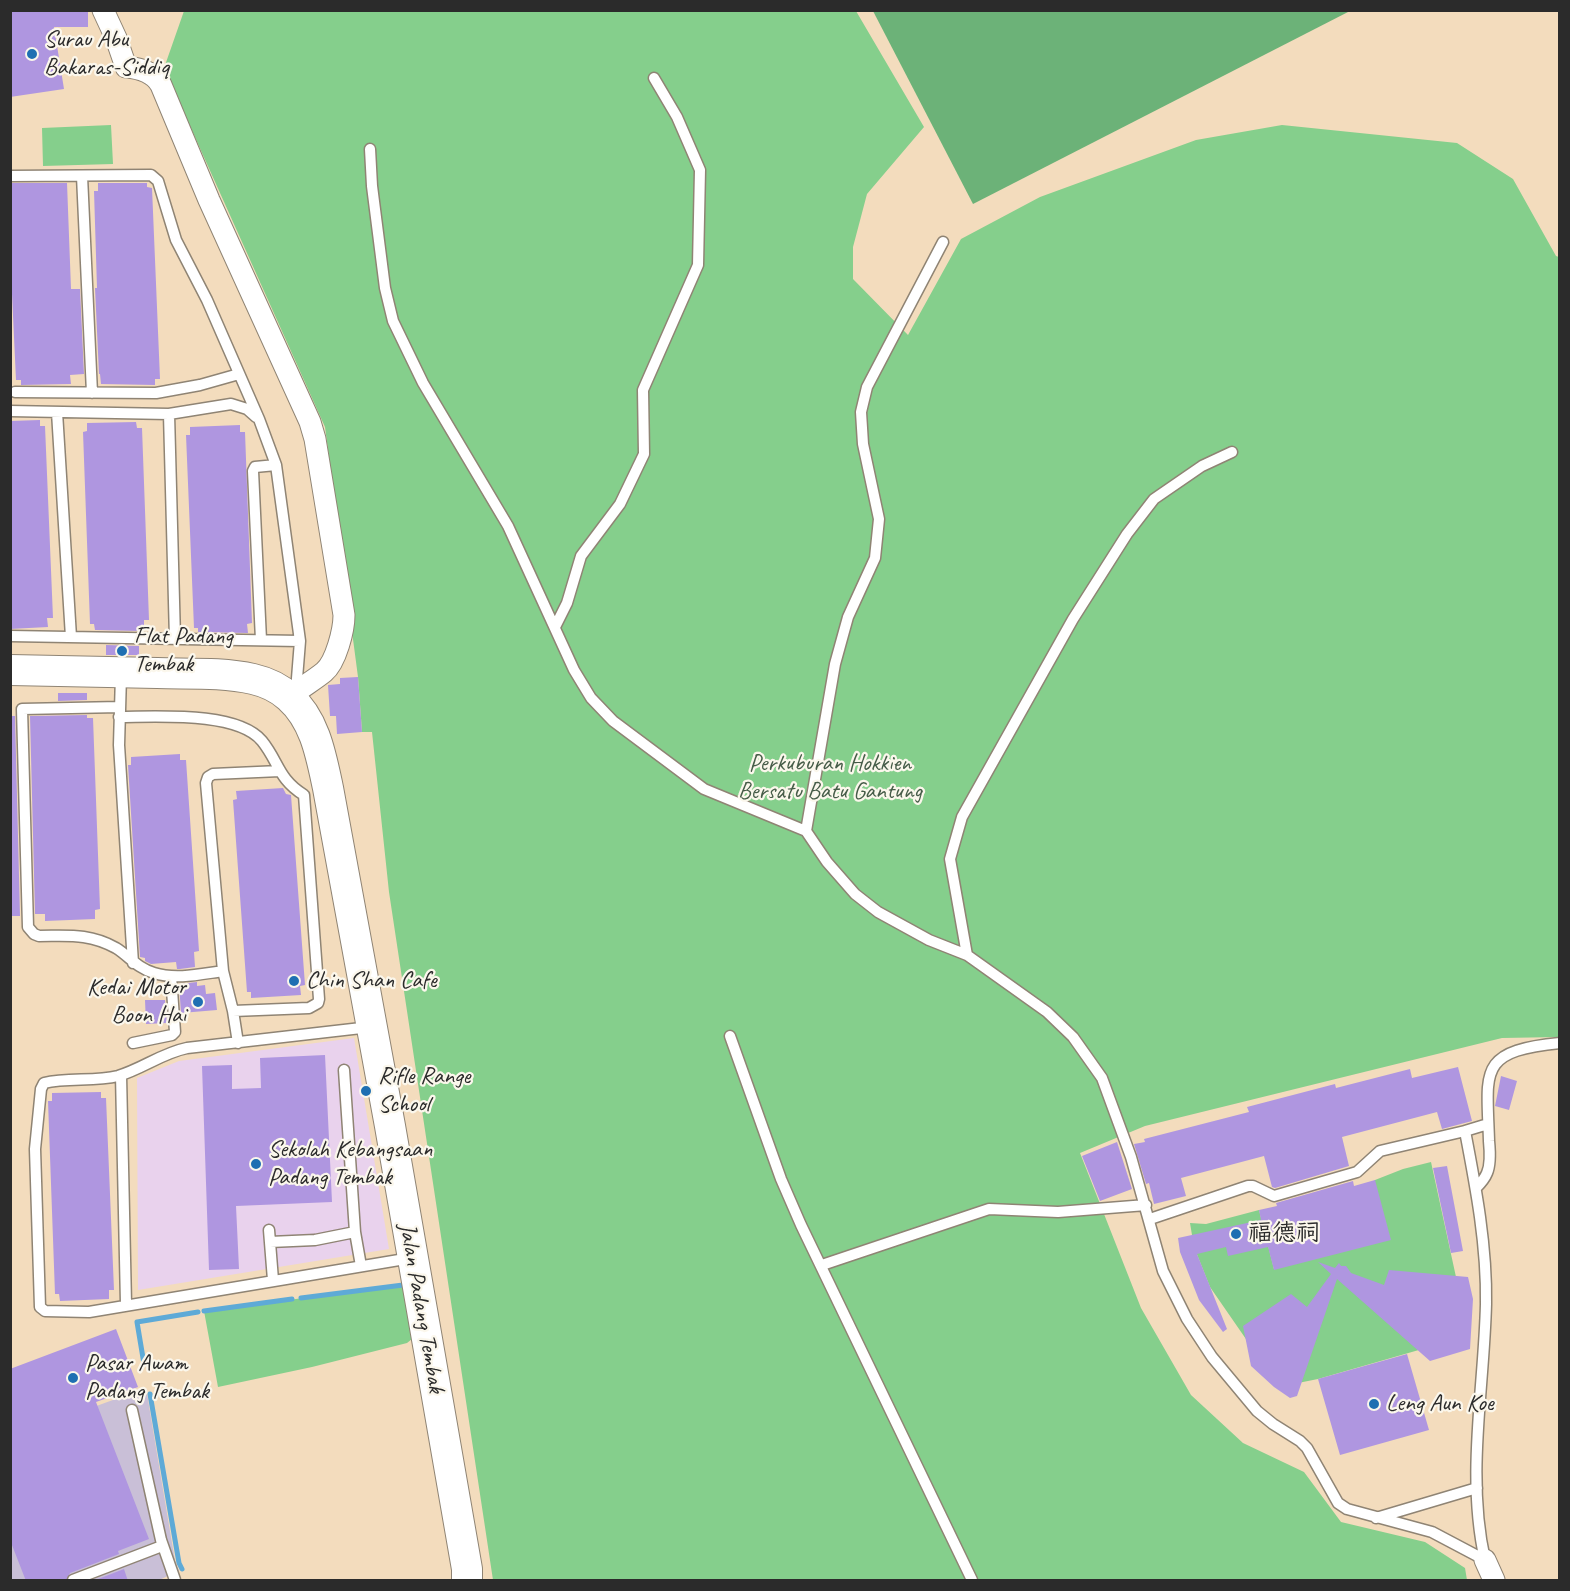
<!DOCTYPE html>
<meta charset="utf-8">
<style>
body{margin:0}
#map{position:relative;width:1570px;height:1591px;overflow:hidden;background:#f3dcbd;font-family:Caveat,sans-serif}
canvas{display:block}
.frame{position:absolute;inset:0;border:12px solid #2b2b2b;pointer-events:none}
</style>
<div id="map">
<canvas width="1570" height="1591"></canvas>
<div class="frame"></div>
</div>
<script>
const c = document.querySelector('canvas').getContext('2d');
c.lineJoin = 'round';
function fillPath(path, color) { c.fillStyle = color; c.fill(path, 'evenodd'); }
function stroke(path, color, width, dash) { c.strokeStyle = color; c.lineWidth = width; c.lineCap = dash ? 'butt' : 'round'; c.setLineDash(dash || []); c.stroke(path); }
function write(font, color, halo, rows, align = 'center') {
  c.font = font + ' Caveat,"LXGW WenKai TC",sans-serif'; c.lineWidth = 4.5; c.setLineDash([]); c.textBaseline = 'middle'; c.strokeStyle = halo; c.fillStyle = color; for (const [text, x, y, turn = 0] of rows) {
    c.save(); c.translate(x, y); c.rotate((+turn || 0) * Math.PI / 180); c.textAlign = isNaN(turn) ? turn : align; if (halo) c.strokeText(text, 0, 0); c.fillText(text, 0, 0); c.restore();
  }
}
fillPath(new Path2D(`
 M354,1038l35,211 -251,41 -1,-212 42,-17z`), '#e9d2ed');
fillPath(new Path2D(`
 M146,1388l29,173 4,10 -20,9h-148v-143z`), '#c9bfd7');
fillPath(new Path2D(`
 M184,11h672l68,116 -57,67 -14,53v32l55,56 53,-96 79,-42 156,-57 86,-15 175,18 56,36 43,77 3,1v780l-57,1 -357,88 -65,27 61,155 50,87 52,48 61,29 37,50 84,20 40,26 2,12h-974l-104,-688 -17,-160h-10l-4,-55 -33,-250 -144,-321 -18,-35z
 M111,125l2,39 -70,2 -1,-38z
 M1431,1162l30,138 -4,39 -139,40 -25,5 -45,-42 -38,-55 -16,-40 -4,-24 16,1 53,-14 15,59 101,-89 28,-11z
 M403,1285l9,54 -5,4 -95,24 -94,20 -14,-76z`), '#85cf8c');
fillPath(new Path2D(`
 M873,11h477l-377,193z`), '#6cb278');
stroke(new Path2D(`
 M301,1298l102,-13
 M204,1311l88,-12
 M144,1364l-7,-42 61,-10
 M150,1394l29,169 3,6`), '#5eaad7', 5);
fillPath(new Path2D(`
 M10,10h78v17h-34l10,62 -54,8z
 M12,183h55l4,106h9l4,85 -14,1 1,9 -50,1v-5h-5l-6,-129z
 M98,183h49v4l5,1 8,191h-5v6l-54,-1 -1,-10h-1l-4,-86h2l-3,-97h4z
 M40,420v6h5l8,192h-6l1,9 -38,2v-208z
 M136,422l1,6h5l7,192h-5v9l-5,2 -44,-1 -1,-6h-4l-7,-192 4,-1v-8z
 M240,425v7h5l7,191 -5,1 1,9 -50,-1v-4h-4l-8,-193h4v-8z
 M106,645l33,1v9h-33z
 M358,677l4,55 -25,2 -1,-18h-6l-2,-31 12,-1v-6z
 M58,693h29v7l-29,1z
 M87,715v3h6l7,191 -5,1v9l-50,2v-7h-10l-5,-198z
 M10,716h5l5,200h-10z
 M180,754v6h6l13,191 -5,1 1,15 -15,2h-3l-1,-7 -25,2 -6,-3v-3l-5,-1 -12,-192h3v-8z
 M283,788l3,6 5,1 14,190 -5,1 1,9 -50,3v-6h-4l-14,-192 4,-1 -1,-8z
 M197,982v4l8,-1 1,9 9,-1 2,17 -36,3 -2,-29z
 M145,1000h20l2,23 -21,1z
 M325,1055l7,147 -96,4 3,63 -30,1 -7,-204 30,-1v24l29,-1 -1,-30z
 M1458,1067l14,54 -30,8 -5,-17 -95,25 7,29 -74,22 -3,-1 -8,-31 -83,22 5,18 -32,8 -5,-21 -3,1 -12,-40 11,-2 -1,-3 105,-27 -2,-5 88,-23 1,4 74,-19 2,9z
 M1501,1076l16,5 -8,29 -14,-4z
 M101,1092v6h5l8,192h-5v9l-49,2 -1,-7h-4l-7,-193h4v-8z
 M1117,1142l15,47 -32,12 -18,-45z
 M1447,1166l16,85 -12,2 -18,-85z
 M1375,1180l16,60 -117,30 -6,-23 -40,9 -2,-9 -29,7 30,75 -4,3 -24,-32 -19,-48 -2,-14 83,-18 -2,-10 18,-4 -1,-3 77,-22 1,5z
 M1318,1262l17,6 4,-5 2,3h5l5,7 33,12 5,-15 79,7 5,22 -3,50 -40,12 -93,-82 -40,117 -7,2 -16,-11 -23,-21 -8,-40 48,-32 16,13 24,-33z
 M116,1329l22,58 -42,15 53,137 -31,12 1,3 -49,19 -4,8h-40l-16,-41v-171z
 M1407,1354l22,76 -89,25 -22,-76z
 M124,1569l4,12h-35z`), '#af96e0');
const lane = new Path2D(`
 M370,149l2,37 13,102 8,33 30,62 85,143 66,144 17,28 22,23 91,68 102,42 21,31 28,32 23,18 51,28 38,15 80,57 26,25 29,41 29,79 32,114 24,48 25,38 45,54 16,13 27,17 7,7 31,55 9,6 85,23 53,28
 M10,176l141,-1 7,6 18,59 31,60 52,119 17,46 24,176 -4,50
 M82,176l10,217
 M15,392l141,1 44,-8 39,-11
 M10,411l159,3 62,-10 16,5 9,8
 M57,412l14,225
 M169,414l6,225
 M555,627l12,-24 14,-47 39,-52 24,-50 -1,-64 55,-125 2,-95 -23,-53 -23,-39
 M10,636l290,5
 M261,640l-8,-169 2,-4 21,-2
 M121,675l-2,70 14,218
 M120,707l-98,2 6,218 6,7 5,2c29,0 50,-3 77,12 13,8 21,20 38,25 22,7 47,1 69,-2
 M119,717c37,0 118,-6 143,24 17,21 16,38 42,54l15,204 -1,4 -9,5 -76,3
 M806,831l29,-167 13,-47 27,-59 4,-39 -16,-75 -2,-32 6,-25 76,-145
 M967,955l-17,-96 12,-42 111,-198 54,-85 27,-35 48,-33 30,-14
 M370,1027l-183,21c-25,5 -45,21 -69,28 -24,6 -50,1 -74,7l-3,6 -6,60 5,158 5,4 44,1 322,-54
 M730,1036l51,143 20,46 171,355
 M133,1043l39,-8 3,-3 -4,-56
 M238,1043l-5,-32 -10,-40 -17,-188 2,-6 5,-3 67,-3
 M121,1075l5,229
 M1465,1131l23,-7
 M1476,1188c4,-4 9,-10 11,-15 4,-9 3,-22 2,-32 -2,-70 -12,-90 71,-98
 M1150,1219l98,-33h5l21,10 83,-24 23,-21 85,-20c11,57 22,115 21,173 -2,85 -20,173 -1,256
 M269,1230l4,50
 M355,1232l6,34
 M270,1242l45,-2 40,-8 -11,-162
 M822,1265l167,-56 69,3 88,-7
 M132,1410l29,130 14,40
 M1376,1518l101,-30
 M73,1580l89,-34`);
const street = new Path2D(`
 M103,10l13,28 10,29c13,1 28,5 35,18l48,115 101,222 5,17 29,176c0,15 -8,47 -20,57 -11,9 -24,16 -34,25
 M1485,1560l9,20`);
const secondary = new Path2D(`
 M10,670c49,1 98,2 147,3 31,1 65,-1 96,6 13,3 26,9 36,18 26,23 32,58 39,91l62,338 77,443v11`);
stroke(lane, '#8f8474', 13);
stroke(street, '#8f8474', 23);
stroke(secondary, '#8f8474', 32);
stroke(lane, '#fff', 10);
stroke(street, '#fff', 21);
stroke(secondary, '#fff', 30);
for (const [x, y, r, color] of [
 [32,54,6,"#1f6fb2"],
 [122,651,6,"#1f6fb2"],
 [294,981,6,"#1f6fb2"],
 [198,1002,6,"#1f6fb2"],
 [366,1091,6,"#1f6fb2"],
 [256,1164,6,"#1f6fb2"],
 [1236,1234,6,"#1f6fb2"],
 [73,1378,6,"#1f6fb2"],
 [1374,1404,6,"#1f6fb2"]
]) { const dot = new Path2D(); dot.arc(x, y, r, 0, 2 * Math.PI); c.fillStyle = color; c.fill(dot); stroke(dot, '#fbf7ec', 2); }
write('24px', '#2b2b2b', '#fbf7ec', [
 ["Surau Abu",44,40],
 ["Bakaras-Siddiq",44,68],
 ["Flat Padang",134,637],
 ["Tembak",134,665],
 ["Chin Shan Cafe",306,981],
 ["Kedai Motor",186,988,"right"],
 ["Boon Hai",186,1016,"right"],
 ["Rifle Range",378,1077],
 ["School",378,1105],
 ["Sekolah Kebangsaan",268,1150],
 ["Padang Tembak",268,1178],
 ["福德祠",1248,1234],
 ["Pasar Awam",85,1364],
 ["Padang Tembak",85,1392],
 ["Leng Aun Koe",1386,1404]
], 'left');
write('24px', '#465c48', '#fbf7ec', [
 ["Perkuburan Hokkien",830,764],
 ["Bersatu Batu Gantung",830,792]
]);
write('24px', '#2b2b2b', '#fbf7ec', [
 ["Jalan Padang Tembak",421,1308,80]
]);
</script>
